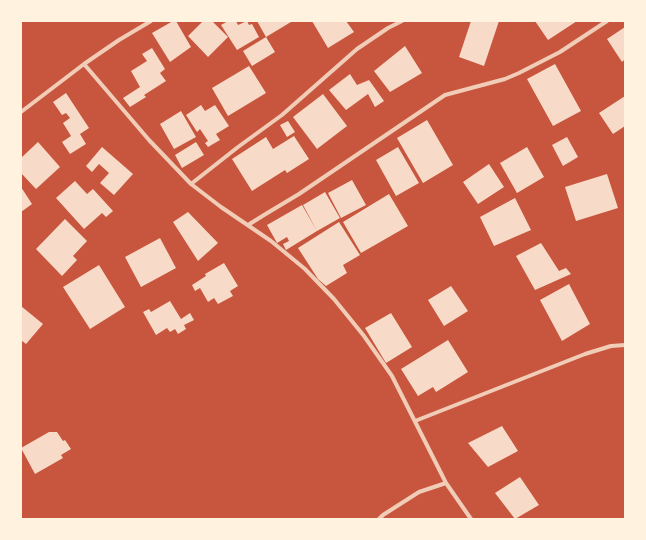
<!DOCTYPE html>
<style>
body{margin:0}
#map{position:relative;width:646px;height:540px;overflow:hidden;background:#c8553d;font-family:"Noto Serif",serif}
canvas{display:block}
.frame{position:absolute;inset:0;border:22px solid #fff3e0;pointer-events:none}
</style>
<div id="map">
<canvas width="646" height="540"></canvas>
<div class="frame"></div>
</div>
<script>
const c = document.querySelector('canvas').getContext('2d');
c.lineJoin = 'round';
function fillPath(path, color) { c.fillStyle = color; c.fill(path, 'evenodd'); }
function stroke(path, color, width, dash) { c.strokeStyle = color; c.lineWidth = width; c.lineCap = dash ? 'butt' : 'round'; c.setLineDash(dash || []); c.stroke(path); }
fillPath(new Path2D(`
 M173,21h3l15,26 -21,15 -18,-29z
 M203,21h9l16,16 -20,20 -20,-21z
 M228,21h8l2,4 9,-4 2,4 3,-1 7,13 -22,13 -16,-25z
 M257,21h33l1,1 -25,15z
 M312,21h34l8,11 -26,16z
 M471,21h28l-15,45 -25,-9z
 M535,21h42l-29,19z
 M625,27v32l-3,3 -15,-23z
 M266,37l9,15 -23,14 -9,-15z
 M405,46l17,27 -32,19 -16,-21z
 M152,48l13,21 -5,4 6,8 -22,14 2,2 -16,10 -7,-9 17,-11 -9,-16 16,-10 -5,-7z
 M555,64l26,47 -28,15 -26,-47z
 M249,66l17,27 -38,23 -16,-28z
 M350,74l7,11 12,-5 15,21 -9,6 -7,-13 -22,16 -17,-20z
 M66,93l23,35 -9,6 6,10 -16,10 -8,-12 9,-6 -8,-13 7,-5 -4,-5 -4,2 -9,-13z
 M323,94l24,32 -30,23 -24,-32z
 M625,96v30l-12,8 -14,-21z
 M201,105l4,6 10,-6 14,21 -13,8 4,6 -12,7 -3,-4 3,-2 -8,-12 -3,3 -11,-17z
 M181,111l15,26 -22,12 -14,-25z
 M427,120l26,45 -30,18 -26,-45z
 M288,121l7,11 -8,5 -7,-12z
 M294,136l15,23 -22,14 -2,-3 -33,21 -20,-32 34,-22 7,12z
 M567,137l11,20 -15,9 -11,-21z
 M38,142l22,25 -24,22 -15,-16v-15z
 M196,142l8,13 -22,13 -7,-13z
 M102,147l31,27 -19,21 -14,-12 9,-10 -10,-9 -7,8 -6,-6z
 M398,147l21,36 -23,13 -20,-36z
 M527,147l17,30 -27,16 -17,-30z
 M489,164l15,23 -26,17 -15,-22z
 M607,174l11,34 -42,13 -11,-34z
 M352,180l14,25 -25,13 -13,-25z
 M75,181l12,13 6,-5 20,22 -7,6 -4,-4 -18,16 -28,-31z
 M21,187l11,17 -11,8z
 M325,192l15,26 -23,13 -14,-26z
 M389,194l19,32 -47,27 -18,-31z
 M515,198l16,32 -37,16 -14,-29z
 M302,205l15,26 -31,19 -3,-6 6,-3 -2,-4 -10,6 -10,-18z
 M188,212l30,31 -20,18 -25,-39z
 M65,219l22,22 -14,15 4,4 -15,16 -26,-27z
 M339,222l21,33 -17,10 4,8 -21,13 -8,-7 -20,-31z
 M160,238l16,30 -35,19 -16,-30z
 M541,243l18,28 7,-3 5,6 -36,16 -19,-34z
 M224,263l14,23 -8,5 3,5 -15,8 -4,-6 -6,4 -8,-14 -5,3 -3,-6 14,-9 -1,-2z
 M99,265l26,42 -35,22 -27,-42z
 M569,284l21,40 -28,17 -22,-41z
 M451,286l17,25 -24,15 -16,-26z
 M170,301l11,18 9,-6 4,7 -10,5 2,4 -8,5 -3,-5 -5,3 -3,-4 -11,7 -13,-23 6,-3 2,3z
 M21,306l22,18 -17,20 -5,-4z
 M391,313l21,34 -26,16 -21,-35z
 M448,340l20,32 -32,20 -3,-5 -15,9 -17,-27z
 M502,426l16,25 -30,16 -20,-24z
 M49,432h8l6,9 2,-1 6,9 -10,6 2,3 -28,16 -14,-26z
 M520,477l19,28 -24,14 -20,-26z`), '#f7dbc8');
stroke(new Path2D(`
 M84,64l65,76 42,44 30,23 50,34 34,28 29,30 30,37 28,40 54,107 25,36
 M21,112l63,-48 35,-24 32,-19
 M191,184l47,-37 44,-32 75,-66 31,-21 14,-7
 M248,225l16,-10 35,-21 146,-99 60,-16 14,-6 41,-21 47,-31
 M415,421l170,-67 26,-8 14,-1
 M379,519l4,-4 36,-23 27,-9`), '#f1ccb7', 4);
</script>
